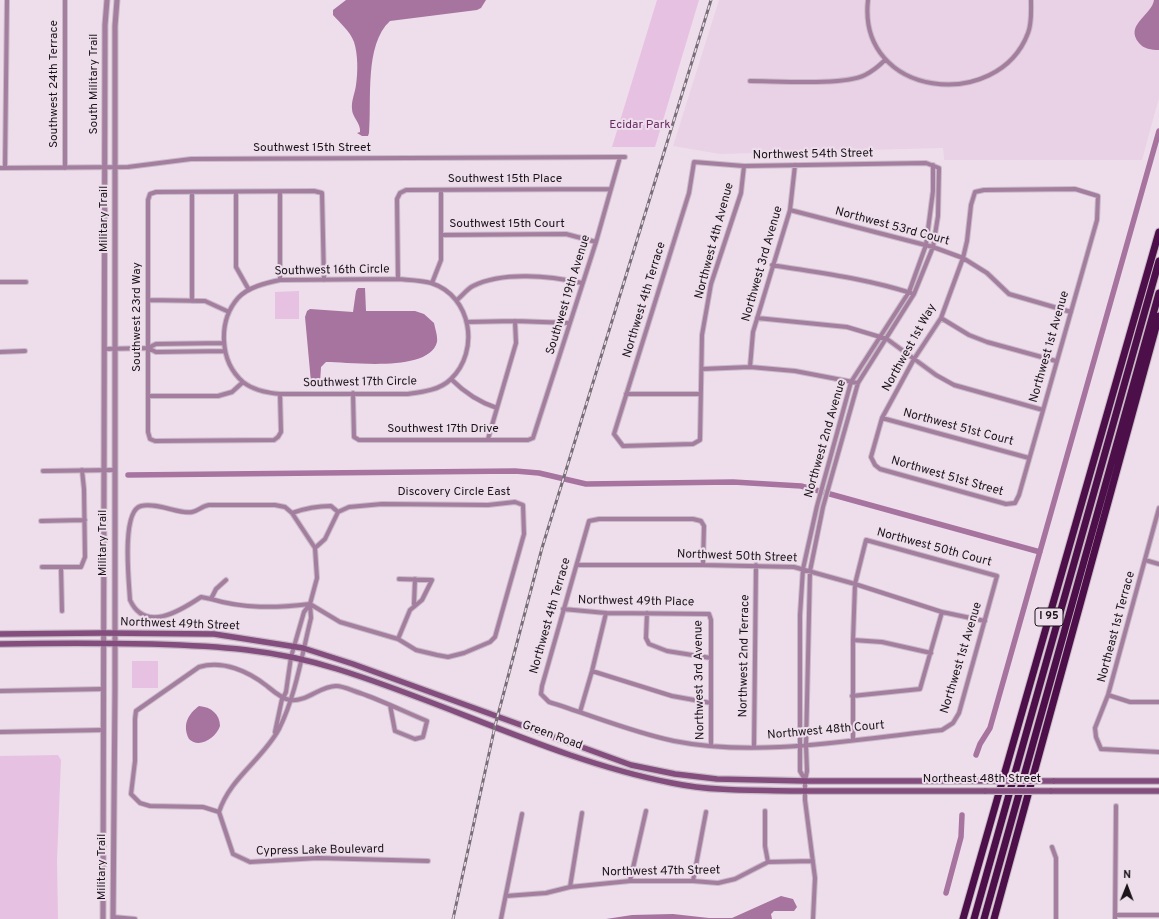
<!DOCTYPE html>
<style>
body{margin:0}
#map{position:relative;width:1159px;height:919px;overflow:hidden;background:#eedeec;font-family:Overpass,sans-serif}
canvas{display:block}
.north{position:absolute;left:1107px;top:867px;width:40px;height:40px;-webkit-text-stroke:3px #eedeec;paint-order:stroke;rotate:1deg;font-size:11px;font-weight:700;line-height:16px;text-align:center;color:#1b151a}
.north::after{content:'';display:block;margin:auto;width:14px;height:18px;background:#1b151a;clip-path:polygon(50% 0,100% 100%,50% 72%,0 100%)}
</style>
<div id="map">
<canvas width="1159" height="919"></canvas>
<div class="north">N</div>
</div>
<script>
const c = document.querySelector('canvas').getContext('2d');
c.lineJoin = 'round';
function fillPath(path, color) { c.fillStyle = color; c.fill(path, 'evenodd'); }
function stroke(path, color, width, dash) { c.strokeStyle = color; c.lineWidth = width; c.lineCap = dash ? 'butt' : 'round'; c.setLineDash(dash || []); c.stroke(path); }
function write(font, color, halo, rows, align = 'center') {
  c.font = font + ' Overpass,sans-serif'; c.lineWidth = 4; c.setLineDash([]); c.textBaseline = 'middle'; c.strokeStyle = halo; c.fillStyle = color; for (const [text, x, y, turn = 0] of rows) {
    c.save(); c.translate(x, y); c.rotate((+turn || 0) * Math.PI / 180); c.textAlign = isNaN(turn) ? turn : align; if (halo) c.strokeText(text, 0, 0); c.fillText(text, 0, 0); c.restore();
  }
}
fillPath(new Path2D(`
 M719,0h440v98l-17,62h-198l-1,-12 -223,6 -47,-8z`), '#e9d2e5');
fillPath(new Path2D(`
 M657,0h42l-44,147h-43z
 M299,291v28h-24v-27z
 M132,661h26v27h-26z
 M58,755l3,5 -4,100 1,59h-58v-163z`), '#e7c1e2');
fillPath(new Path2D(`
 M346,0h140l-5,8 -4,2 -87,11c-26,24 -18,79 -21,112l-1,3h-6l-5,-3 3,-1c1,-9 -8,-15 -8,-23 -1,-8 3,-16 4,-24 2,-13 2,-31 -2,-43 -4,-11 -14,-19 -21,-27v-5z
 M1154,0h5v50c-8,0 -15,-1 -20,-7 -15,-18 13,-28 15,-43z
 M358,288h7l1,23h49l9,3 10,9c1,5 4,14 3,19 -8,31 -87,20 -111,20l-5,5 -1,16 -4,3 -5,-4 -6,-65 2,-6 3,-2 43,3 3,-21z
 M199,706c12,1 21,8 21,20 -4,12 -21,23 -31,13 -7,-14 -1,-25 10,-33z
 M781,896l12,3 4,8 -3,4h-20l-3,3 1,5h-166l26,-4 41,-1 36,4h23z`), '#a6749f');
stroke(new Path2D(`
 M128,475l387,-4 24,2 47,11 147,-2 68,4 239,66
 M976,755l4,-11 10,-16 169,-597
 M946,893l15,-56 1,-22`), '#a6749f', 5.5);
const minor = new Path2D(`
 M868,0c-11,98 130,113 160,33 4,-10 3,-22 3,-33
 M750,81c27,0 93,5 115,-6 8,-4 14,-9 20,-15
 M744,166l-3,27 -30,91 -9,51 -2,105 -7,4 -70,2 -9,-12 75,-241 5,-31 50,4 182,-3 13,5 -1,48 -5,31 -19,47 -56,89 -35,124 -13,64 -4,174 1,26 -2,10v19l10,78 -2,41
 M0,168l128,-1 63,-8 434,-2
 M5,168l2,-168
 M65,168v-168
 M1075,189l23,7 -1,24 -78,275 -4,8 -9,1 -126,-35 -5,-4 -4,-8 11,-39 32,-59 27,-41 22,-60 4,-17 4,-36 4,-13 9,-2z
 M236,192v75l13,23
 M280,192v88
 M192,193v108
 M790,210l143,37 30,11 24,15 22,21 62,18
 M442,235l124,-1 30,8
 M772,265c48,8 92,13 139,28
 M398,279c11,1 23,1 33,4 41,13 49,68 20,96 -11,11 -28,13 -43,15h-128c-12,-1 -27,-4 -37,-12 -24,-21 -25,-61 -5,-84 10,-11 28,-15 42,-18z
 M398,279l-1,-80 3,-6 6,-3 205,-1
 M0,282h26
 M432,283l9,-23v-70
 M148,300l57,1 24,11
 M457,300c5,-4 10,-11 16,-14 30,-15 77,-10 109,-3
 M757,318l90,9 40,12 49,36 18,10 89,25
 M941,318l28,17 18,7 69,19
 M467,322l48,-1 55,2
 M148,348l8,4 69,-1
 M104,349l44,-1 8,-4 68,-1
 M0,352l25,-1
 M750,367l3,-35 37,-122 5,-45
 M702,369l48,-2 45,4 63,12
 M451,379c14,14 27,23 46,29
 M353,393l1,44 5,3h169l5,-2 63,-196 24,-85
 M280,394l1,38 -3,5 -4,3 -119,1 -5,-2 -2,-7v-232l2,-6 6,-2 158,-1 8,2 2,87
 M626,394h74
 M148,396h70l14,-4 11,-10
 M882,418l147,40
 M488,439l28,-96 -1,-22
 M43,471l71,-1
 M1159,508l-51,187 -13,33 1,9 5,12 58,3
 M292,513c14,-5 25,-7 39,-7l7,6
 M41,521l44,-1
 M1145,560l14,4
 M577,565h126l91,2 61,17 87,28 43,9
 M703,565l1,-39 -3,-5 -8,-2h-94l-10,2 -47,165 -1,8 8,8c42,13 82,30 125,39 85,17 182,-2 268,-11l11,-7 6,-10 38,-137 -131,-36 -11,44 -2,56v99
 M42,567h39l4,-10 -1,-68 -2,-19
 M61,567l1,44
 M226,580l-10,9 -5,10 -10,-2c-21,14 -56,36 -71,3 -1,-18 -9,-89 11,-94 16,-4 40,9 51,6 6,-1 10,-6 17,-7h66l10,2 7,6 23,35 2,30 -7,26 -6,8 -13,45 -5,35 -4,8
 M211,599c33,10 65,9 99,5
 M310,604l30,18 58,17 18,11 21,5 11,2 16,-4 26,-11 5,-5 29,-103 -1,-29 -8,-3 -27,3 -106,-1 -33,3 -11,5 -13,27 -10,9
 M414,604l1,-25
 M563,609l43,4 103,1 2,6v126
 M647,613l-1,25 3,6 18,7 44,7
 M398,639l12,-29 12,-10 10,-20 -33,-1
 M853,640l29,2 49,11
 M592,671l80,25 39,7
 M0,691l103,-2
 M1108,695l22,7h29
 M852,696l68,-7 22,-77
 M580,712l12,-41 14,-58
 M0,732l103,-2
 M275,732l7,-33
 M754,747l2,-182
 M805,780l-5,-9v-156l3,-46 14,-63 34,-124 58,-90 17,-47 7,-54v-26
 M765,811v35l3,16
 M219,812l-16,-5 -53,-1 -10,-3 -9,-9 4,-33v-42l1,-8 63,-44c24,-7 49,4 68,19 6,5 15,13 23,14 17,2 30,-14 46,-14 8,0 17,5 24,7 23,8 45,19 67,28l-4,16 -8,2 -20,-8 -5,-26
 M219,812l14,42 17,8 68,-4 110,3
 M219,812c11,-34 43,-52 60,-83 17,-34 23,-75 32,-111l-1,-14
 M1052,847l4,11v61
 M630,881l16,-70
 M693,881l13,-69
 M570,887l12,-74
 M506,896l40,-3 24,-6 60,-6h63l25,2 17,-4 33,-17 45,-1
 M1115,915h44
 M113,917l22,2
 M501,919l21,-105
 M1115,919l1,-113`);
const tertiary = new Path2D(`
 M103,919l2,-894 2,-25
 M113,919l2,-230v-663l2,-26`);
const secondary = new Path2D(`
 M0,634l103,-1 111,1 89,14 50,16 278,101 44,9 42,5 88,2h183
 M0,644c51,-1 101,-1 152,0 65,2 122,5 185,25 111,34 221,92 335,114 43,9 88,7 131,8 61,0 122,0 183,0
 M1053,781h106
 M1050,791h109`);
const motorway = new Path2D(`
 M963,919l196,-687
 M974,919l185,-658
 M984,919l175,-626
 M994,919l165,-603`);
stroke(minor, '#c8bac6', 6);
stroke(tertiary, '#c8bac6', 7);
stroke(secondary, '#c8bac6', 8);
stroke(motorway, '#c8bac6', 9);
stroke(minor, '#a47e9f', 4);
stroke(tertiary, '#a47e9f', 5);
stroke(secondary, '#834d7d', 5.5);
stroke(motorway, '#4d0f49', 7);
const rail = new Path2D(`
 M453,919l42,-193 47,-178 169,-548`);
stroke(rail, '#786e77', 3);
stroke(rail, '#eedeec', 1.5, [4.5]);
const secondaryBridge = new Path2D(`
 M988,781h65
 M986,791h64`);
stroke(secondaryBridge, '#c8bac6', 8, []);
stroke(secondaryBridge, '#834d7d', 5.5);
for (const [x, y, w] of [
 [1049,617,28]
]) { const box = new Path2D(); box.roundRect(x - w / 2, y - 9, w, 18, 3); c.fillStyle = '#eedeec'; c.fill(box); stroke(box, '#1b151a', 1); }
write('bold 11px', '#1b151a', null, [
 ["I 95",1049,617]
]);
write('12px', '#1b151a', '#eedeec', [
 ["Southwest 24th Terrace",55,84,-90],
 ["South Military Trail",95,84,-90],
 ["Southwest 15th Street",312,149],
 ["Northwest 54th Street",813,155,-1],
 ["Southwest 15th Place",505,180],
 ["Military Trail",105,219,-90],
 ["Southwest 15th Court",507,225],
 ["Northwest 53rd Court",892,227,15],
 ["Northwest 4th Avenue",715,241,-75],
 ["Northwest 3rd Avenue",763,264,-74],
 ["Southwest 16th Circle",332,271,-1],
 ["Southwest 19th Avenue",569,295,-73],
 ["Northwest 4th Terrace",645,300,-73],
 ["Southwest 23rd Way",138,317,-90],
 ["Northwest 1st Avenue",1050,347,-74],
 ["Northwest 1st Way",910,348,-61],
 ["Southwest 17th Circle",360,383,-1],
 ["Northwest 51st Court",958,428,15],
 ["Southwest 17th Drive",443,430],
 ["Northwest 2nd Avenue",826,439,-74],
 ["Northwest 51st Street",947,477,16],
 ["Discovery Circle East",454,493],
 ["Military Trail",104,543,-90],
 ["Northwest 50th Court",934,548,15],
 ["Northwest 50th Street",737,557,2],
 ["Northwest 49th Place",636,602,1],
 ["Northwest 4th Terrace",551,616,-74],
 ["Northwest 49th Street",180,625,2],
 ["Northeast 1st Terrace",1117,627,-75],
 ["Northwest 2nd Terrace",745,656,-89],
 ["Northwest 1st Avenue",962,658,-73],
 ["Northwest 3rd Avenue",700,680,-91],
 ["Northwest 48th Court",826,731,-5],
 ["Green Road",552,736,20],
 ["Northeast 48th Street",982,780],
 ["Cypress Lake Boulevard",320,851,-1],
 ["Military Trail",103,867,-90],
 ["Northwest 47th Street",661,872,-1]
]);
write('12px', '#6a2c65', '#eedeec', [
 ["Ecidar Park",640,126]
]);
</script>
